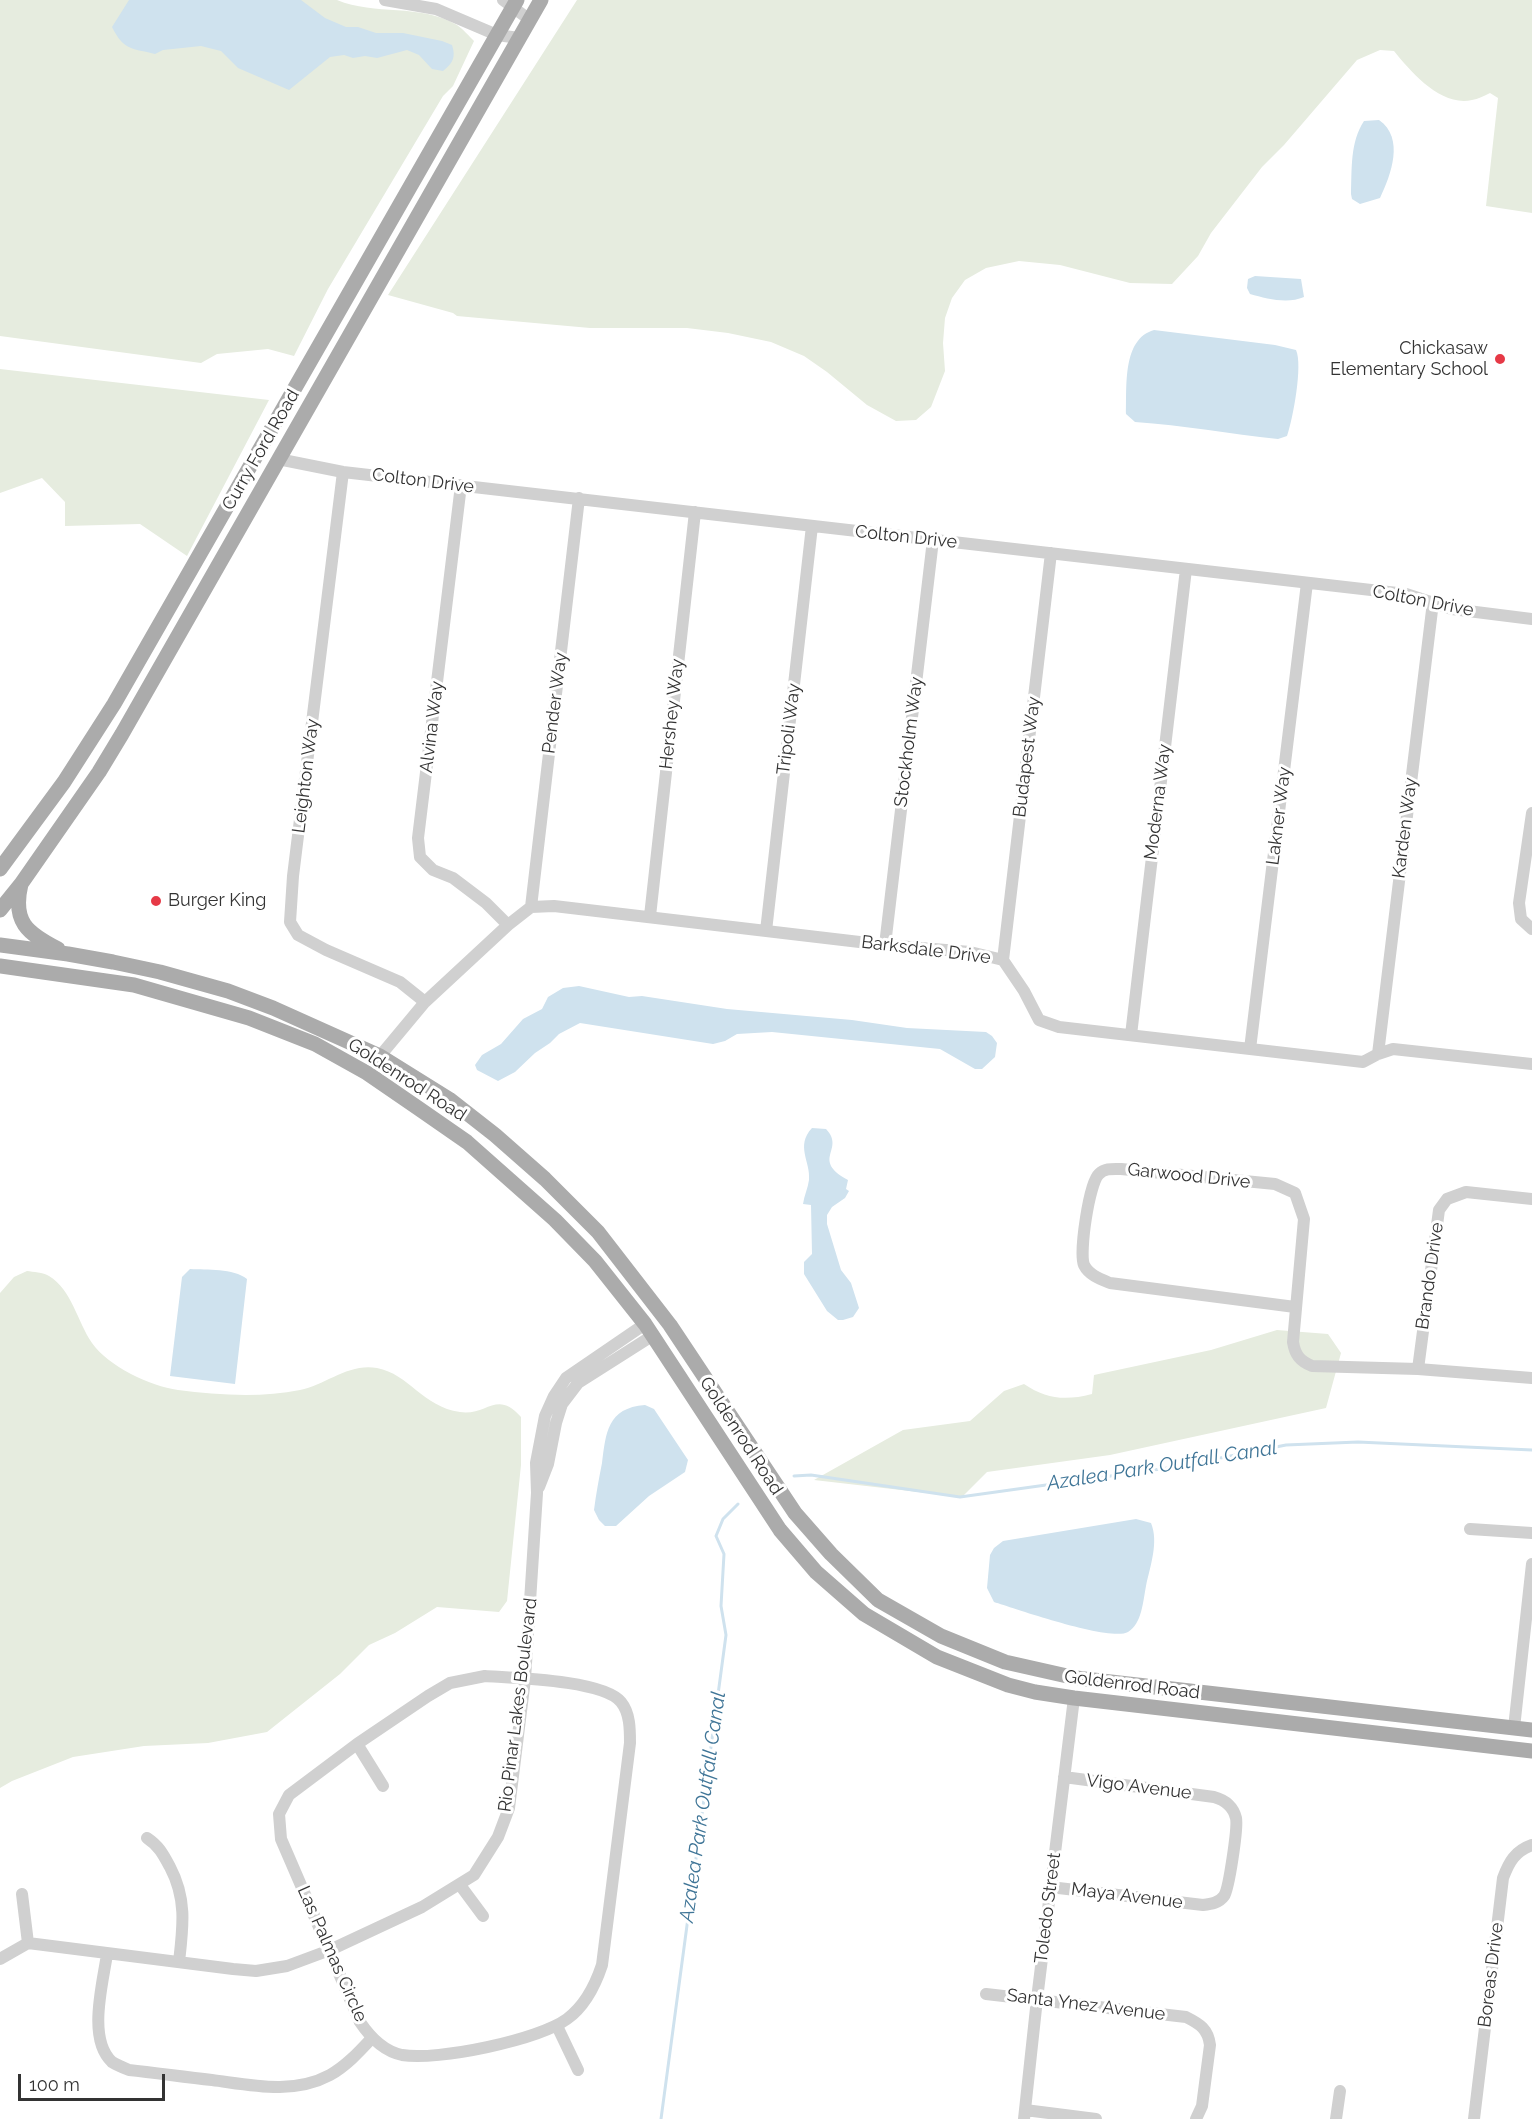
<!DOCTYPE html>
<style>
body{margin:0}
#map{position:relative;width:1532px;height:2119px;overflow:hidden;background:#fff;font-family:Raleway,sans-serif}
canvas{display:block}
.scale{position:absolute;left:18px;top:2074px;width:147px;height:27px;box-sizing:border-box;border:3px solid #333;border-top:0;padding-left:8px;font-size:18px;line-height:21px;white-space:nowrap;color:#333;-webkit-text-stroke:4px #fff;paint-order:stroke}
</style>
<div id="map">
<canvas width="1532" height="2119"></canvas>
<div class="scale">100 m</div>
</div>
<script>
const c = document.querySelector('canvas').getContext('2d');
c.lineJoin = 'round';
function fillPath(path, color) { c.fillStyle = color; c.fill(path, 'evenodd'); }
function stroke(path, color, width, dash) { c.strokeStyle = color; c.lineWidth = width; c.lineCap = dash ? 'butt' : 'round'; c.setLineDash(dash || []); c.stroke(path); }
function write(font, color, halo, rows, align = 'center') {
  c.font = font + ' Raleway,sans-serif'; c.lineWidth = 6; c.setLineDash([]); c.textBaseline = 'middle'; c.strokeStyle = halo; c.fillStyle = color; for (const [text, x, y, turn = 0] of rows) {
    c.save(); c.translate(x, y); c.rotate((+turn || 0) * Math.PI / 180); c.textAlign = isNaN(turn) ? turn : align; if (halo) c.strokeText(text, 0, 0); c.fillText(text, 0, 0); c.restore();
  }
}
fillPath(new Path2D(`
 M0,0h337c38,16 83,3 120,25 6,4 12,11 17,16l-21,45 -10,10 -115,193 -34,67 -26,-7 -51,5 -16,9 -201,-27z
 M577,0h955v213l-46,-7 12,-108 -8,-5c-6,3 -12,6 -18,7 -31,7 -61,-28 -78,-49l-14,-1 -23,10 -73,85 -22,22 -51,66 -13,23 -26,28 -42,-1 -70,-18 -41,-4 -33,7 -21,12 -13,18 -7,20 -2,25 2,28 -14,36 -15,13 -20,1 -29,-16 -40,-33 -23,-16 -33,-14 -43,-9 -41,-5h-97l-133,-12 -4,-3 -65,-18z
 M0,369l269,31 -82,156 -47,-32 -75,2v-24l-23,-24 -42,15z
 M27,1271c6,1 16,1 22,5 23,14 28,45 43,67 16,23 58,43 86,47 39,5 83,8 122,0 26,-5 48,-27 77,-22 32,6 46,39 83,44 27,4 37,-23 61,5v48l-14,136 -8,11 -62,-5 -42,26 -26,12 -29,29 -73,58 -59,11 -64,3 -71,11 -61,24 -12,7v-495l14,-16z
 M1277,1330l51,4 13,19 -15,55 -216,47 -123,17 -25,25 -148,-17 89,-50 67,-9 34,-30 20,-7c22,15 41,17 68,10l2,-19 117,-25z`), '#e6ecdf');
fillPath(new Path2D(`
 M129,0h172l24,18 21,9h12l18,6h27l39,8 10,4c4,12 1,18 -9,26l-11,-2 -13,-14 -12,-5 -30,8 -12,-2 -12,2 -9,-3 -14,2 -41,33 -51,-22 -17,-17 -20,-5 -38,4 -8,4c-23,-6 -31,-3 -43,-27z
 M1379,120c26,18 12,55 1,78l-20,6 -8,-5 -1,-5c1,-25 -1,-52 13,-73z
 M1255,276l46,3 3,18c-16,7 -37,2 -54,-3l-3,-6 1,-9z
 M1154,330l121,15 21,5c7,15 -3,69 -9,86l-9,3c-48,-5 -95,-14 -143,-17l-9,-8c1,-27 -4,-75 28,-84z
 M579,986l50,11 13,-1 85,13 125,11 55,8 79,4 6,4 5,7 -2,14 -13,12h-7l-35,-20 -168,-17 -35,2 -12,7 -12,3 -133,-21 -21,11 -9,9 -15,10 -20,19 -17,9 -21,-11 -2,-5 7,-10 19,-11 22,-25 19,-10 6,-12 15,-9z
 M812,1128l14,1c20,21 -16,30 22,51l-2,9 3,2 -4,7 -13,9 -5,8v9l14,46 10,13 8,25 -6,9 -10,3h-5l-11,-9 -23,-37v-12l8,-8 -1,-49 -8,-1c1,-8 5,-16 6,-24 2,-18 -14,-34 3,-52z
 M190,1269c17,1 43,-1 57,10l-12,105 -65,-8 12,-99z
 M645,1405l9,4 34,51 -3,12 -36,24 -33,30h-11l-6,-6 -5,-10c2,-16 5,-32 8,-47 4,-30 5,-55 43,-58z
 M1136,1519l15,4c8,19 -1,44 -5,63 -3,15 -4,38 -18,46 -17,10 -112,-23 -134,-30l-7,-14 3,-33 4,-7 9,-7z`), '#cfe2ee');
stroke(new Path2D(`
 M794,1476l17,-1 149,22 215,-30 111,-22 72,-3 174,8
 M661,2119l65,-484 -5,-29 3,-52 -8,-18 7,-17 15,-15`), '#cfe2ee', 3);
stroke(new Path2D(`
 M385,0l51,9 61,26 22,3
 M503,0l27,20
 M278,459l65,13 1063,122 46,15 80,10
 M343,472l-50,404 -3,46 8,13 28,15 74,32 25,20
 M461,485l-43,353 2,19 13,13 20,8 33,25 22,22
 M1532,813l-13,90 2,16 11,10
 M531,907l48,-409
 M650,916l45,-404
 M766,931l46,-405
 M885,945l48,-405
 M1003,960l48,-407
 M1131,1035l55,-466
 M1250,1049l57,-466
 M1378,1054l55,-452
 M380,1056l45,-54 83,-77 23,-18 23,-1 331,39 85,7 33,8 21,31 15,29 20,7 304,35 15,-8 15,-5 139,15
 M1295,1307l-185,-24c-10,-4 -21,-8 -26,-18 -5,-12 5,-82 15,-91 6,-6 14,-5 22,-5l154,15 20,9 9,26 -11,123c2,13 7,19 19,24l106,3 114,9
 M1418,1369l21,-159 8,-11 19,-7 66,7
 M539,1487l9,-23 8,-41 6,-19 16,-21 74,-47
 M1470,1529l62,4
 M485,1676c29,2 118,4 136,26 9,11 9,27 9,41l-28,222c-7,21 -17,41 -35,54 -29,21 -129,42 -165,36 -19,-4 -32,-18 -42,-33l-79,-183 -2,-25 10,-19 68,-51 71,-48 22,-13z
 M1514,1728l18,-164
 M357,1744l26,42
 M147,1838c12,8 16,16 23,29 17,32 13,60 9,95
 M460,1885l23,31
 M1050,1887l153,18c8,-1 16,-2 21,-9 5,-7 14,-69 12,-78 -3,-12 -11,-18 -22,-21l-150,-20
 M22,1894l6,49
 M107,1954c-4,29 -20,85 5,108 5,3 12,6 17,8 28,3 55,7 83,10 39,5 81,15 118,-5 16,-9 29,-23 41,-36
 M0,1959l28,-16 205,26 23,2 31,-5 43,-16 92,-43 52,-32 24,-38 11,-29 16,-129 12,-186 -1,-30 9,-47 9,-20 12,-18 79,-54
 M986,1994l200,23c14,7 22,12 24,28l-8,61 -6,13
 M557,2026l21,44
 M1025,2110l71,9
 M1024,2119l13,-120 37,-301
 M1336,2119l4,-28
 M1474,2119l29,-241c6,-16 12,-27 29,-33`), '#d0d0d0', 12);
stroke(new Path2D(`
 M0,869l64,-87 50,-78 403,-704
 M21,884c-9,38 6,49 37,65
 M0,910l21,-26 78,-112 23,-38 419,-734
 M0,945l68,9 45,8 47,10 68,19 45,17 107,48 69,43 46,36 50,44 53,53 72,93 125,188 36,41 47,46 63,36 64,26 71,16 456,52
 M0,966l134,19 115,33 66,26 52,29 51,35 49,34 88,78 40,41 50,63 135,206 36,42 48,42 73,43 71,28 27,7 39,6 458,53`), '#ababab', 15);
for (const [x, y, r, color] of [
 [1500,359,6,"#e63946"],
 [156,901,6,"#e63946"]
]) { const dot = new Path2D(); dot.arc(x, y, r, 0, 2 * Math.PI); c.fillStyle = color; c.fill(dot); stroke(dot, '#fff', 2); }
write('18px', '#333', '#fff', [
 ["Chickasaw",1488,349],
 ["Elementary School",1488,370],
 ["Burger King",168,901,"left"]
], 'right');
write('18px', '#333', '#fff', [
 ["Curry Ford Road",261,450,-60],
 ["Colton Drive",423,481,7],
 ["Colton Drive",906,537,6],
 ["Colton Drive",1423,601,11],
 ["Pender Way",555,703,-83],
 ["Hershey Way",672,714,-84],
 ["Alvina Way",432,727,-83],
 ["Tripoli Way",789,729,-83],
 ["Stockholm Way",909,742,-83],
 ["Budapest Way",1027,757,-83],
 ["Leighton Way",306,776,-83],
 ["Moderna Way",1158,802,-83],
 ["Lakner Way",1279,816,-83],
 ["Karden Way",1405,828,-83],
 ["Barksdale Drive",926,950,7],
 ["Goldenrod Road",407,1080,33],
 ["Garwood Drive",1189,1176,6],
 ["Brando Drive",1430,1276,-82],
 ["Goldenrod Road",741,1436,57],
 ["Goldenrod Road",1132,1685,7],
 ["Rio Pinar Lakes Boulevard",518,1705,-83],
 ["Vigo Avenue",1139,1787,7],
 ["Maya Avenue",1127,1896,7],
 ["Toledo Street",1048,1908,-83],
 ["Las Palmas Circle",332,1954,66],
 ["Boreas Drive",1491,1975,-83],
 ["Santa Ynez Avenue",1086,2005,7]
]);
write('italic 20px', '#3f7597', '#fff', [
 ["Azalea Park Outfall Canal",1162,1466,-9],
 ["Azalea Park Outfall Canal",703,1807,-82]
]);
</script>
